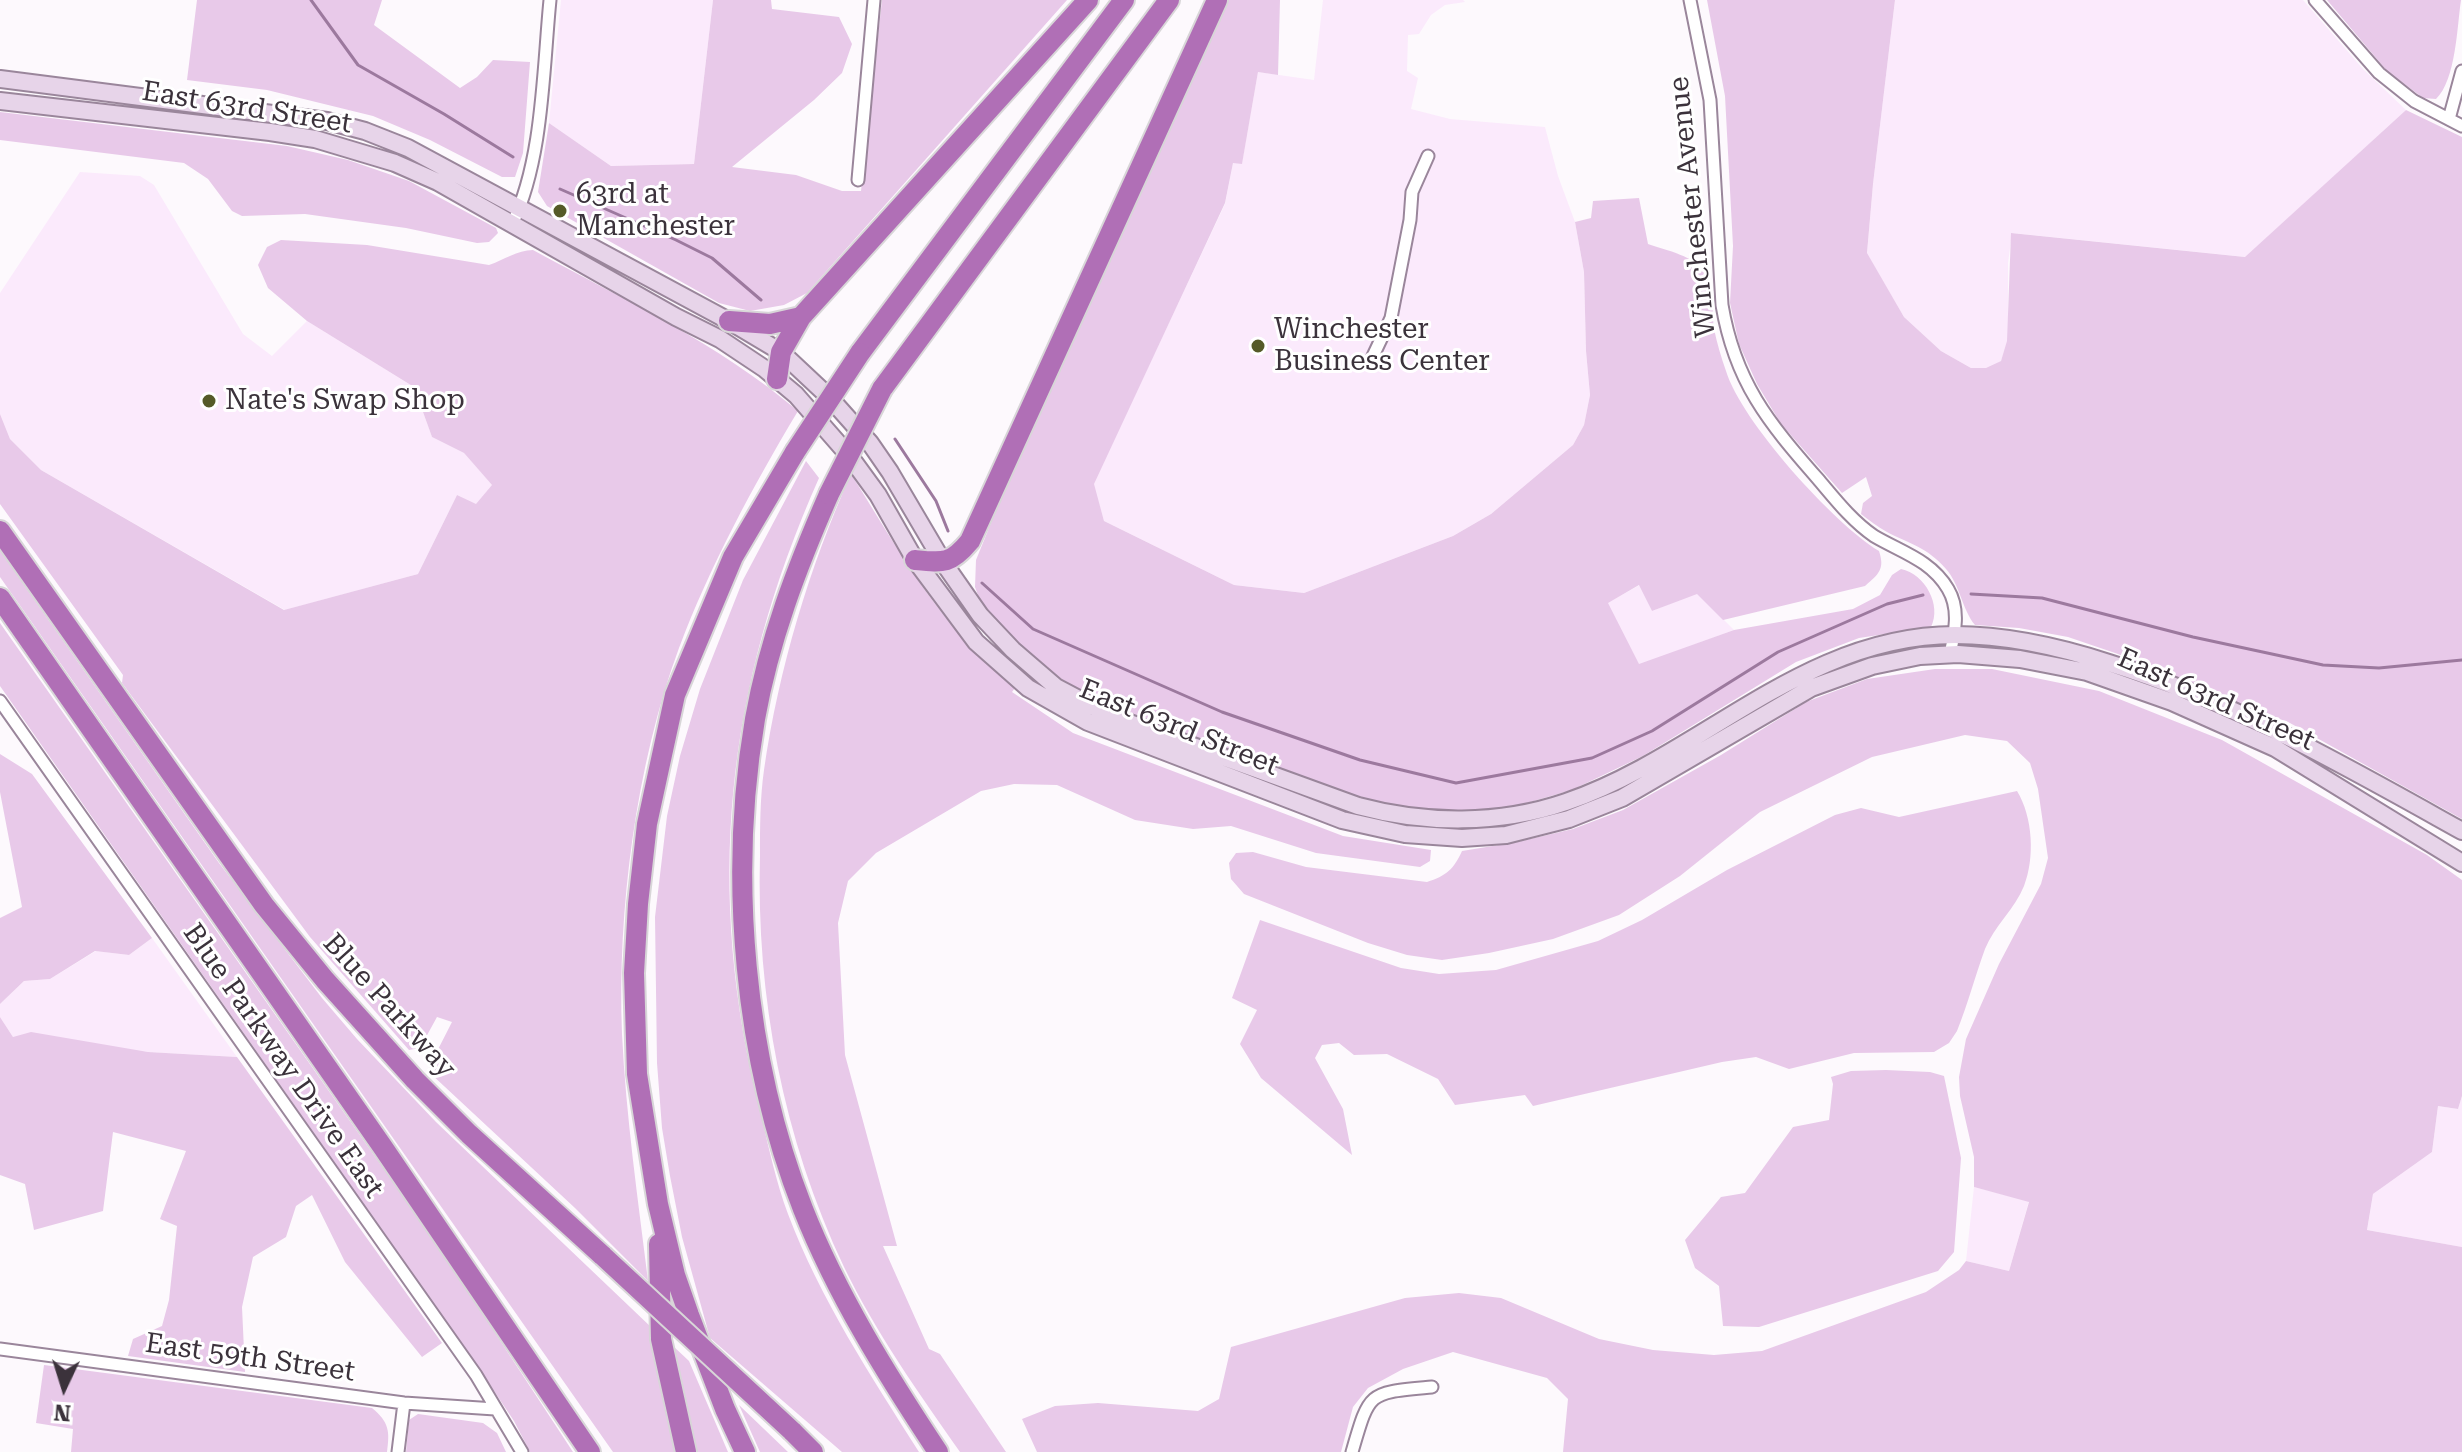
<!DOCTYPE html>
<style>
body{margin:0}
#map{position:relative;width:2462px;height:1452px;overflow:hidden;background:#fdf9fd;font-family:"Roboto Serif",serif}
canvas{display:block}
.north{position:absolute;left:24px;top:1348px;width:80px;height:80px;-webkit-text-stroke:6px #fff;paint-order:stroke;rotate:184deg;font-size:22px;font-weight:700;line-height:32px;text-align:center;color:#3b323b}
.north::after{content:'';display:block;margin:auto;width:28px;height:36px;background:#3b323b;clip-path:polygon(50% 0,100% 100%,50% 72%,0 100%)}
</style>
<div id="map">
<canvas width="2462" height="1452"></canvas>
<div class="north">N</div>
</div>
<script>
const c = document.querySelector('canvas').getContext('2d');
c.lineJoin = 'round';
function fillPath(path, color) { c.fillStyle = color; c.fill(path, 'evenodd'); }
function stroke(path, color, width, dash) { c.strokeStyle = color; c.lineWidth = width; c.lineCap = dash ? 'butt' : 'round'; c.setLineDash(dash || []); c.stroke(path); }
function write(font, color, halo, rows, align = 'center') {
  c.font = font + ' "Roboto Serif",serif'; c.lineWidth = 6; c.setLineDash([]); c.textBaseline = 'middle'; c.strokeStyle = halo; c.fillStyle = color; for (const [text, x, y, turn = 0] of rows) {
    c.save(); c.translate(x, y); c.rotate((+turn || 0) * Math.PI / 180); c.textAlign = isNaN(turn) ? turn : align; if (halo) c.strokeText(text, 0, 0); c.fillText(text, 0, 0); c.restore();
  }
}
fillPath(new Path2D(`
 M561,0h152l-19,164 -83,2 -62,-43z
 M1323,0h140l2,2 -20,3 -14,10 -12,19 -11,1 -1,36 11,7 -7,31 39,10 95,8 13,49 17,46 9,50 2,79 4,44 -6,30 -11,20 -82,69 -38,22 -149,57 -70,-8 -130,-64 -11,-37 132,-280 8,-41h9l16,-91 56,8z
 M1895,0h408l60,69 43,41 -160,147 -234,-24 -4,30v78l-7,20 -15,8 -15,-1 -30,-17 -37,-34 -37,-63 6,-70z
 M80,172l60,4 14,9 89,149 29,22 35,-35 107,66 18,50 32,16 29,33 -17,19 -19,-10 -39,79 -133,36 -244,-140 -31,-31 -10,-25v-121z
 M1640,585l12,26 45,-18 37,37 -95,35 -32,-62z
 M152,938l85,119 -89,-5 -135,-15 -13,-20v-13l24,-23 26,-2 46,-28 33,4z
 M2462,1096v151l-95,-17 6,-36 59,-42 6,-46 20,3z
 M1974,1187l55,14 -20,70 -43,-10z`), '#fbeafc');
fillPath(new Path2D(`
 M197,0h185l-8,25 86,63 17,-11 16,-17 37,2 -7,91 -8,24h-13l-72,-37 -57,-24 -106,-26 -80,-10z
 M713,0h58l1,9 67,8 13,27 -10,29 -28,27 -82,67 64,8 46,16h19l21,-191h185l-260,293 -23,12 -34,6 -31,-8 -172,-97 -9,-14 11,-69 62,43 83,-2z
 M1227,0h53l-2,75 -20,-3 -16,92 -9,-1 -8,40 -131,281 10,37 130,64 70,8 149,-57 38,-22 82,-69 11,-20 6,-30 -4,-44 -2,-79 -9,-50 16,-4 2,-17 46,-3 9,46c19,7 47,11 58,31 8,13 6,38 8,54 3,14 7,28 12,42 15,50 108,153 153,180 6,18 0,23 -14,35l-142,34 -26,-26 -45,17 -13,-26 -31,18 31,61 95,-34 119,-21 27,-14 12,-20 9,-6c24,5 41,36 30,58l-72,11 -63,24 -153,94 -71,34 -59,17 -45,4h-50l-39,-6 -132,-46 -153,-59 -40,-22 -36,-32 -35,-37 -8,-22 1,-27 44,-109z
 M1707,0h188l-22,184 -6,69 37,64 37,34 30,17h15l15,-7 6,-20 4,-108 234,24 161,-147 56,27v682l-172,-96 -135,-52 -37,-17 -50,-17 -49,-9 -44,-3c-13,-16 -15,-40 -29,-56 -19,-22 -36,-25 -59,-37 -9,-5 -18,-12 -26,-18l2,-11 9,-7 -6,-19 -24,16 -61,-69 -24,-40 -18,-40 -9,-41 3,-57 -8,-150z
 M2327,0h134c-4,27 -5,80 -25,99l-13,-1 -36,-27z
 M0,112l287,34 61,14 61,21 87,47 2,5 -9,9 -12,1 -71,-15 -101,-14 -63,2 -10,-5 -24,-32 -24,-16 -184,-23z
 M281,240l86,5 122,20c15,-5 28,-15 44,-15 90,49 186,94 265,161 -45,75 -88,155 -119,237 -43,116 -62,263 -57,386 4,83 16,165 26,247l-73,-73 -145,-135 -1,-6 23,-45 -15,-5 -17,31 -11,2 -99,-113 -188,-254 1,-8 -123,-171v-90l10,25 31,31 243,140 134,-36 39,-79 19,9 16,-19 -28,-32 -32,-16 -18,-50 -107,-66 -39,-33 -10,-23 9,-18z
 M806,461l13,17c-94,211 -115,413 -58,637 8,33 15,67 27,99 32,85 83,162 131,238h-77l-132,-114 -28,-101 -12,-61 -8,-48 -5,-65 -2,-146 12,-101 13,-60 20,-67 43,-109z
 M851,474c49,78 91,156 164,214l-3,4 61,41 270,103 88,14 -1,11 -10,6 -104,-14 -85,-27 -38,3 -58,-9 -78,-35 -43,-1 -33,7 -105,62 -28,28 -10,42 7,132 52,191h-14l46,103 11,5 66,98h-46c-42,-60 -84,-119 -116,-185 -61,-129 -88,-270 -84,-412 0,-28 0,-57 4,-85 15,-102 45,-202 87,-296z
 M0,551l219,312 103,135 35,41 79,83 216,206 27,124h-66l-613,-875z
 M0,623l442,629 131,200h-43l-16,-31 -36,-54 -478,-681z
 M1935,669h57l107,22 123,49 205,115 35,25v216l-4,13 -20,-3 -6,46 -59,42 -6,36 95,17v205h-899l5,-53 -21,-21 -94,-26 -50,17 -35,19 -15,19 -12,45h-304l-15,-33 33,-13 43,-3 100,8 21,-12 12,-52 174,-49 54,-5 42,5 98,41 54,11 61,5 48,-4 164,-59 33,-22 7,-9 43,10 20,-69 -55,-15v-30l-14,-61 -1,-19 7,-38 33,-75 42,-80 7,-26 -10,-69 -8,-26 -23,-22 -42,-6 -93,22 -112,55 -80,64 -61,39 -66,24 -64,14 -47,7 -35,-5 -39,-12 -124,-49 -13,-15 -2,-16 7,-10 17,-1 53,15 121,15c19,-6 27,-13 35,-31l55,-9 56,-13 50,-19 98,-55 85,-53 61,-23z
 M0,754l32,20 120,164 -23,17 -34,-4 -45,28 -26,2 -24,23v-86l22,-11 -22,-115z
 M2017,791c16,26 18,67 7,95 -9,23 -30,40 -39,63 -10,27 -17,55 -28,82l-8,12 -15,9 -80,1 -65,16 -33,-12 -34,5 -189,44 -8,-11 -70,10 -17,-26 -51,-25 -33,1 -15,-12 -17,2 -7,13 28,51 9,46 -91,-77 -21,-34 17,-34 -25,-12 28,-78 141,48 38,6 57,-4 102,-29 44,-21 85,-50 108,-55 26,-7 38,9z
 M0,1017l13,20 18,-5 117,20 89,5 205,286 -20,14 -77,-95 -33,-67 -16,11 -10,31 -33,20 -11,50 3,65 -117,-16 5,-17 29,-13 7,-26 8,-74 -17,-7 26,-68 -73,-19 -10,79 -69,19 -9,-46 -25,-9z
 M1886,1070l44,2 14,4 17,82 -7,94 -16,19 -179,56 -36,-1 -4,-40 -24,-18 -10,-28 36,-43 24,-4 48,-66 36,-7 4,-36 -2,-7 20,-6z
 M672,1345l17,16 39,91h-33z
 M44,1365l328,43c17,14 18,23 15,44h-316l2,-23 -37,-6z
 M739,1405l49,47h-28z
 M418,1414l65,9 14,10 9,19h-100l3,-32z`), '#e8c9e9');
stroke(new Path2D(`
 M311,0l47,65 86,49 69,43
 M560,189l116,51 36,18 49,42
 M895,439l41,62 12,30
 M982,583l51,46 189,83 138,48 96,23 136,-25 60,-27 126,-79 109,-48 36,-9
 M1971,594l71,4 151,39 130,28 56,3 83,-8`), '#9c799e', 3);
const street = new Path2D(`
 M1690,0l20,100 12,205c13,77 46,117 96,174 17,20 34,42 56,57 27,16 57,24 74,53 12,20 7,43 2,65
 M2315,0l64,73 35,28 48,25
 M2449,119l13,-48
 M858,180l16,-180
 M512,224c31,-63 31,-154 38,-224
 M1373,356l18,-38 19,-98 2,-28 16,-36
 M0,701l476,674 46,77
 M0,1349l404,54 91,6
 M398,1452l6,-49
 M1352,1452c18,-62 16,-59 80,-65`);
const secondary = new Path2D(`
 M0,79l327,42 38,10 43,17 321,173 52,31 48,45 41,46 20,29 53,90 37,53 33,35 43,37 57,30 245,89c67,18 141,19 208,-4 135,-46 237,-167 389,-167 52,0 105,12 154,28 126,39 238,104 353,168
 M0,101l270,31 45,7 80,24 43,19 238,135 44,22 45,30 31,26 55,63 27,37 37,65 61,82 52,46 60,34 254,98 63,14 57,4 44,-3 63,-16 53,-21 189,-110 61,-22 48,-10 38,-2 62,5 67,13 85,30 103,46 187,115`);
const highway = new Path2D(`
 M729,321l41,3 31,-7
 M860,353l264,-353
 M777,379l4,-27 20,-35 287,-317
 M882,389l287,-389
 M829,494c-32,73 -60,146 -74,225 -27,158 -11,340 48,490 34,86 84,166 135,243
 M0,531l264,374 61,75 90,100 54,54 134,122
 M915,560c29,3 36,4 55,-19l247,-541
 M0,598l382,548 208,306
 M659,1244l2,95 25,113
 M792,1431l21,21
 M745,1452l-20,-43 -36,-94 -14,-40 -17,-71 -21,-130 -3,-101 4,-69 9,-80 28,-129 58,-138 62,-105`);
stroke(street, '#9a869b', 15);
stroke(secondary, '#9a869b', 20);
stroke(highway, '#d8d6d8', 24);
stroke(street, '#fff', 11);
stroke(secondary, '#e7d4e9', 16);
stroke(highway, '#b06fb6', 20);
const highwayBridge = new Path2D(`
 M795,452l65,-99
 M829,494l53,-105
 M603,1256l189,175`);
stroke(highwayBridge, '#d8d6d8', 24, []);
stroke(highwayBridge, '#b06fb6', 20);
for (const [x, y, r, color] of [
 [560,211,8,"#555a28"],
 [1258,346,8,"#555a28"],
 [209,401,8,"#555a28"]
]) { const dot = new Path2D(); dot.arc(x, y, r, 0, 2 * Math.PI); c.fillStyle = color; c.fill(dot); stroke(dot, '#fff', 3); }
write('28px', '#3b323b', '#fff', [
 ["East 63rd Street",247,108,9],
 ["Winchester Avenue",1693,207,-96],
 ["East 63rd Street",2216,700,24],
 ["East 63rd Street",1179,728,22],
 ["Blue Parkway",389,1006,48],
 ["Blue Parkway Drive East",283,1061,55],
 ["East 59th Street",250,1358,8]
]);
write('28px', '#3b323b', '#fff', [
 ["63rd at",576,195],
 ["Manchester",576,227],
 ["Winchester",1274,330],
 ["Business Center",1274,362],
 ["Nate's Swap Shop",225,401]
], 'left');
</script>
